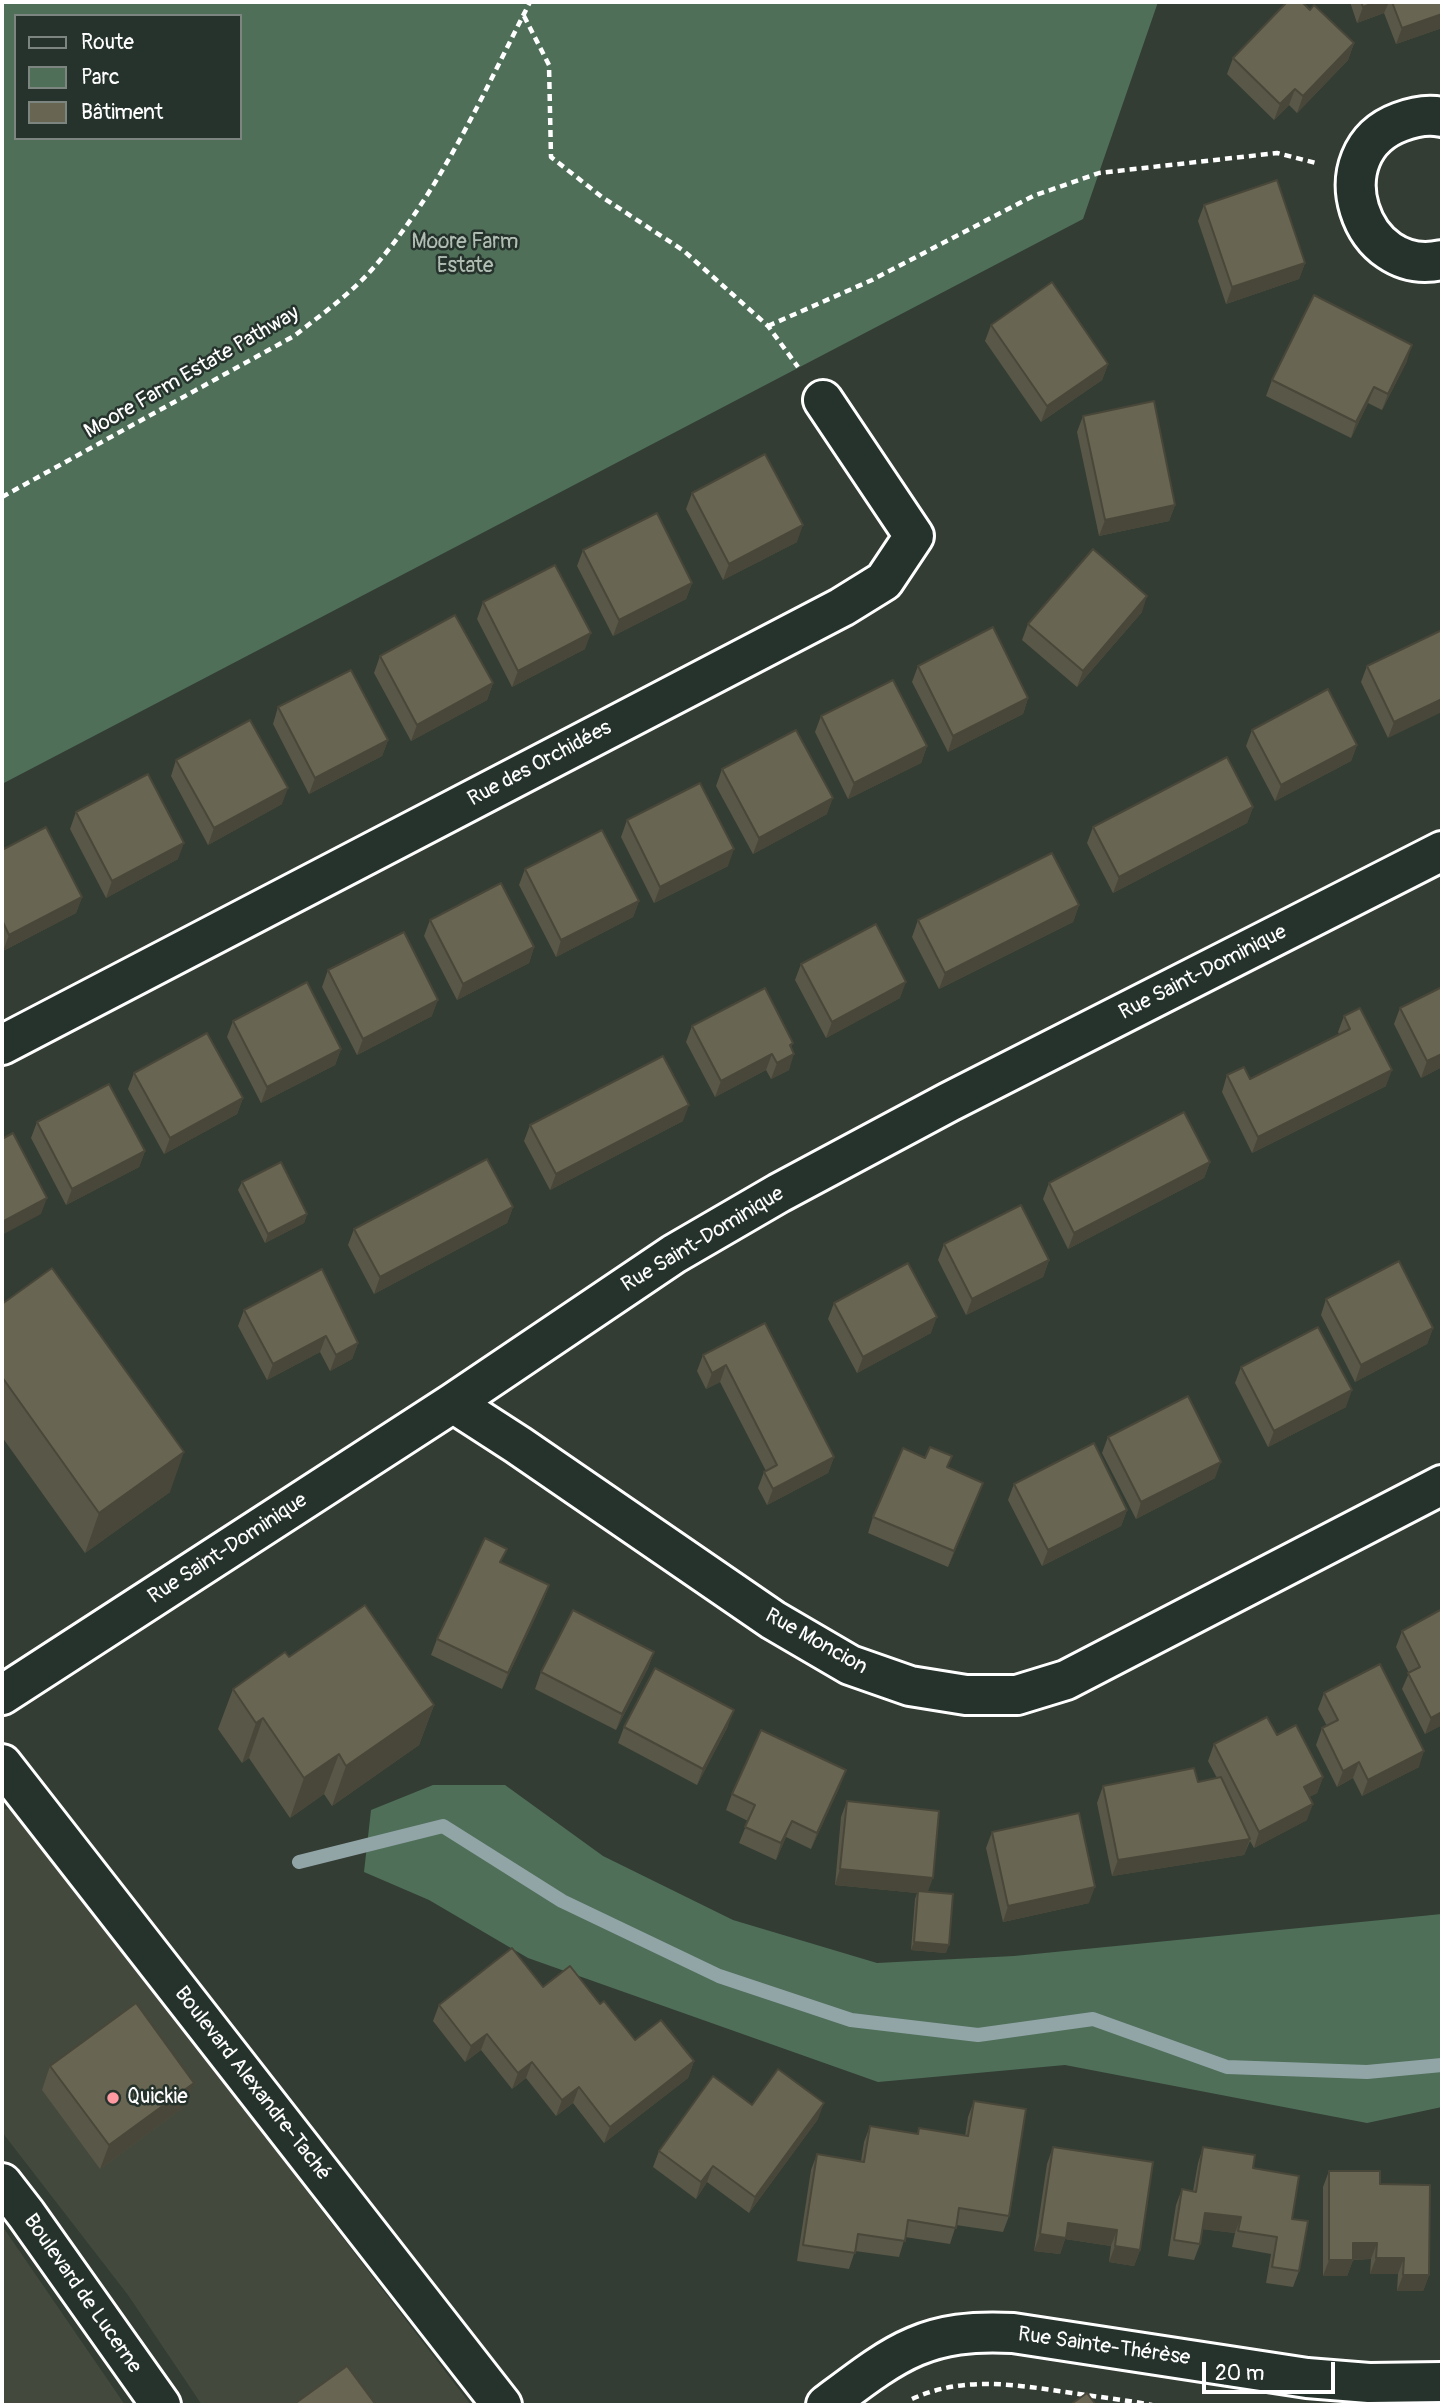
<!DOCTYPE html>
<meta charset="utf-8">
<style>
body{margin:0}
#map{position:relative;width:1444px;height:2407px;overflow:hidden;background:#333d34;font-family:Pangolin,sans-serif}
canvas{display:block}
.frame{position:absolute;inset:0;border:4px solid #fff;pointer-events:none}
.legend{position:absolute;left:14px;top:14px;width:228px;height:126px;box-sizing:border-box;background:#26332d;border:2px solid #7d8581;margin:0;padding:9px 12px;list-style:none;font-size:21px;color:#fff}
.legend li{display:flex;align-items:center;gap:14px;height:35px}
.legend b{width:35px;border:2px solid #7d8581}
.scale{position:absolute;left:1202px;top:2362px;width:133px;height:32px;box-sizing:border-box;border:4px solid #fff;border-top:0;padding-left:9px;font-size:21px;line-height:24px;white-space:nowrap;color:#fff;-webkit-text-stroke:5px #26332d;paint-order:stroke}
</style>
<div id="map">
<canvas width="1444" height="2407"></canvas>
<div class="frame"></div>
<ul class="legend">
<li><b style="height:9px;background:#26332d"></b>Route</li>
<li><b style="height:19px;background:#4f6f59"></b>Parc</li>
<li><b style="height:19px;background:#686552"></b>Bâtiment</li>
</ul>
<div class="scale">20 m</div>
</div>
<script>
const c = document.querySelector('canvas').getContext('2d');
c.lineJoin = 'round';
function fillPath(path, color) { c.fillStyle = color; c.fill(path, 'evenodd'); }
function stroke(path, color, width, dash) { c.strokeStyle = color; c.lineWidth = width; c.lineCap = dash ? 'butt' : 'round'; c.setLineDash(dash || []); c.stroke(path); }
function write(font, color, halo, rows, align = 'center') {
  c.font = font + ' Pangolin,sans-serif'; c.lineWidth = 5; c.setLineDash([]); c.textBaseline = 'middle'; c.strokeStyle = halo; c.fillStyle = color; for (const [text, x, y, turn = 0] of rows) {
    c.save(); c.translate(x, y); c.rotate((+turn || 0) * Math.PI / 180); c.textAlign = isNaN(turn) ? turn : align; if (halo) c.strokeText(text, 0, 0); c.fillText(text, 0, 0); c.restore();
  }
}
fillPath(new Path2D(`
 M2,1808l13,3 456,594h-269l-74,-110 -126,-163z
 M2,2226l3,4 120,175h-123z`), '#43493d');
fillPath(new Path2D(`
 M2,2h1156l-75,217 -1081,565zM16,16h224v122h-224z
 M433,1785h72l98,71 130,64 144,43 137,-7 428,-42v193l-75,16 -302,-58 -187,17 -350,-124 -99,-58 -65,-28 7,-62z`), '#4f6f59');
stroke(new Path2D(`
 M299,1862l144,-36 119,75 157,75 132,44 127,15 115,-16 134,48 140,5 75,-7`), '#91a5a7', 14);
const street = new Path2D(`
 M1442,117c-13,-3 -29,0 -42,5 -81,30 -41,157 42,138
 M2,1045l840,-438 42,-26 30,-45 -91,-136
 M453,1403l65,42 255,175 77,45 60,21 56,9h51l49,-15 376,-195
 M2,1695l451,-292 221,-149 105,-61 170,-91 493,-251
 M2,2183l24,31 135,191
 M826,2405c68,-51 98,-77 187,-72l294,45 62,5 73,-1`);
const secondary = new Path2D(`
 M2,1764l500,641`);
stroke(street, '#fff', 44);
stroke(secondary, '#fff', 44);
stroke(new Path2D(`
 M524,16l25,49 2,92 51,40 82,54 84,75 30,41
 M768,326l104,-46 161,-84 66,-23 178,-20 39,10
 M2,497l292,-161c28,-22 58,-43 81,-70 67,-78 109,-174 155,-264
 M912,2399c53,-24 105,-14 160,-6 27,4 54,7 80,12`), '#fff', 4.5, [7, 5]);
stroke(street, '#26332d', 38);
stroke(secondary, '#26332d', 38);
fillPath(new Path2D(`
 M1350,2h92v26l-46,16 -12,-31 -27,10z
 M1310,10l44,33 -6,17 -51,53 -8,-8 -15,15 -47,-46 6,-16z
 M1204,205l101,58 -6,16 -73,25 -28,-83z
 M991,325l117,39 -6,16 -61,42 -56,-81z
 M1407,361l-25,49 -14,-7 -17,35 -85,-42 6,-16z
 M1083,416l92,89 -6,16 -70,15 -22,-104z
 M692,493l105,49 -74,38 -37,-71z
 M583,550l109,33 -6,16 -73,37 -36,-70z
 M483,602l102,47 -73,38 -35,-68z
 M1142,612l-65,75 -55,-47 6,-16z
 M1442,630l-54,108 -27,-56 6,-16z
 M380,656l113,27 -6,17 -76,41 -37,-68z
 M918,666l110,32 -5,16 -75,38 -36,-70z
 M278,707l110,33 -6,16 -73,38 -36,-70z
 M821,716l106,30 -6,17 -73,36 -33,-67z
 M1252,730l105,15 -6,16 -76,40 -29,-55z
 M176,760l106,44 -74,41 -37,-69z
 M722,769l105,45 -74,40 -37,-68z
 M1253,807l-6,16 -134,70 -26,-50 6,-16z
 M76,812l102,47 -72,39 -36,-69z
 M627,820l101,46 -74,37 -33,-66z
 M2,850l80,47 -6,16 -73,38 -1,-3z
 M525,869l114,32 -6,16 -77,40 -37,-72z
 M1079,905l-6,17 -134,67 -27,-52 6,-17z
 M430,920l104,27 -5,16 -72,37 -33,-64z
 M801,964l99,34 -74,40 -31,-58z
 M328,970l104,46 -75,39 -35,-68z
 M1400,1008l42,59 -21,11 -27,-54z
 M1344,1016l42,70 -134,67 -30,-61 5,-17 23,4 89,-45 -1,-2z
 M233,1021l108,28 -6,16 -74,38 -34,-66z
 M692,1026l100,22 -3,22 -18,9 -5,-9 -51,27 -29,-55z
 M134,1073l109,25 -6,16 -73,40 -36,-65z
 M683,1121l-133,69 -26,-49 6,-16z
 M37,1122l108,29 -6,16 -73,38 -35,-67z
 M1210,1162l-6,16 -136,71 -25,-50 6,-16z
 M242,1182l65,32 -3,9 -39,20 -27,-53z
 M513,1207l-6,16 -133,71 -26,-49 6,-16z
 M944,1244l105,16 -6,17 -77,38 -28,-55z
 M1326,1299l107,29 -6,16 -72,38 -34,-67z
 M834,1303l97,30 -74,40 -29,-54z
 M2,1304l168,188 -85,61 -83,-116z
 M244,1310l114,33 -6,16 -22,12 -10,-19 -53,28 -29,-54z
 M765,1323l69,134 -6,16 -61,32 -9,-17 6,-16 2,-1 -46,-89 -14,7 -9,-18 6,-16z
 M1241,1367l105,40 -78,40 -33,-64z
 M1108,1437l107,41 -79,41 -34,-66z
 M948,1467l29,32 -29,68 -80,-34 5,-16z
 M1014,1484l113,26 -6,16 -79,40 -34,-66z
 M502,1563l47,22 -6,16 -41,88 -71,-34 6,-16z
 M1442,1609v116l-17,9 -23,-45 7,-16 -13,-26 6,-16z
 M654,1652l-6,16 -32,62 -81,-41 6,-17z
 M289,1657l145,48 -15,40 -87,61 -8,-12 -34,24 -41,-60 -7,5 -24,-34 15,-40z
 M1324,1693l95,74 -57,29 -9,-18 -16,9 -21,-42 6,-17 5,-2 -9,-17z
 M728,1726l-31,59 -79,-42 6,-16z
 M1277,1735l46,42 -6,16 -8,4 -2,23 -53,28 -4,-7 -6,14 -132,21 -15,-73 6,-17 95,-4 19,-4 -9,-17 6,-17z
 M840,1786l-29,63 -25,-12 -10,23 -37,-17 9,-22 -22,-11 6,-16z
 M847,1801l81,91 18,61 -35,-3 4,-51 2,-6 -82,-8 6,-68z
 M992,1832l97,71 -86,19 -17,-74z
 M543,1987l57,17 35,36 59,21 -6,17 -84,65 -31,-40 -17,13 -30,-38 -14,11 -31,-39 -16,12 -32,-41 6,-16z
 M50,2066l135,40 -85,63 -58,-79z
 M974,2101l35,115 -6,16 -47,-7 -6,19 -45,-7 -6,20 -44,-6 -6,18 -52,-8 14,-91 6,-16 44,7 3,-19 6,-16 47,8 2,-6 46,8 3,-19z
 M752,2105l66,14 -69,94 -42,-31 -11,17 -43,-32 6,-16z
 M1053,2147l87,103 -6,16 -25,-4 2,-16 -46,-7 -5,15 -26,-3 13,-87z
 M1203,2147l50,21 39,51 7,52 -6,16 -27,-4 5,-29 -39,-7 3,-14 -32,-4 -3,15 -6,16 -26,-4 8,-51 6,-16 11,2 5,-28z
 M1329,2171l51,13 49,91 -6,16h-26l1,-17h-28l1,-15 -18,1 -6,16h-24v-89z`), '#595747');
fillPath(new Path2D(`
 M1376,2h13l-5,11 -27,10 6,-16z
 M1442,14v14l-46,16 6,-16z
 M1354,43l-6,17 -51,53 6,-17z
 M1295,89l-6,16 -15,15 6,-16z
 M1305,263l-6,16 -73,25 6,-17z
 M1412,345l-5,16 -25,49 6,-16z
 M1108,364l-6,16 -61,42 6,-16z
 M1374,387l-6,16 -17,35 5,-16z
 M1175,505l-6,16 -70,15 6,-16z
 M803,525l-6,17 -74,38 6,-16z
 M692,583l-6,16 -73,37 6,-16z
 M1147,596l-5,16 -65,75 6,-16z
 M591,633l-6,16 -73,38 6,-16z
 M493,683l-6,17 -76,41 6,-16z
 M1028,698l-5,16 -75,38 5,-16z
 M1442,699v13l-54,26 6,-16z
 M388,740l-6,16 -73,38 6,-16z
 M1357,745l-6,16 -76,40 6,-16z
 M927,746l-6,17 -73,36 6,-16z
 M288,788l-6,16 -74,41 6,-17z
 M833,798l-6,16 -74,40 6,-16z
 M1253,807l-6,16 -134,70 6,-16z
 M184,843l-6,16 -72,39 6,-17z
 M734,849l-6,17 -74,37 6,-16z
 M82,897l-6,16 -73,38 6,-16z
 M639,901l-6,16 -77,40 5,-17z
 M1079,905l-6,17 -134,67 6,-16z
 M534,947l-5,16 -72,37 6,-16z
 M906,982l-6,16 -74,40 6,-16z
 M438,1000l-6,16 -75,39 6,-16z
 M793,1043l-5,14 6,-3 -5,16 -18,9 6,-16 13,-18z
 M341,1049l-6,16 -74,38 6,-16z
 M772,1054l-6,16 -51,27 6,-16z
 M1442,1054v13l-21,11 6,-17z
 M1392,1070l-6,16 -134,67 6,-16z
 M243,1098l-6,16 -73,40 6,-16z
 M689,1105l-6,16 -133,69 6,-16z
 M145,1151l-6,16 -73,38 6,-16z
 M1210,1162l-6,16 -136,71 6,-16z
 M47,1198l-6,16 -39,21v-13z
 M513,1207l-6,16 -133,71 6,-17z
 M307,1214l-3,9 -39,20 3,-9z
 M1049,1260l-6,17 -77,38 6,-16z
 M937,1317l-6,16 -74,40 6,-16z
 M1433,1328l-6,16 -72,38 6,-17z
 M326,1336l-6,16 -53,28 6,-16z
 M358,1343l-6,16 -22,12 6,-16z
 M726,1365l-6,17 -14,7 6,-16z
 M1352,1390l-6,17 -78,40 6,-16z
 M184,1452l-14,40 -85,61 14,-40z
 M834,1457l-6,16 -61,32 6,-16z
 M1221,1462l-6,16 -79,41 5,-17z
 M983,1483l-6,16 -29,68 6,-16z
 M1127,1510l-6,16 -79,40 6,-16z
 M549,1585l-6,16 -41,88 6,-16z
 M654,1652l-6,16 -32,62 6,-16z
 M434,1705l-15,40 -87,61 14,-40z
 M734,1710l-6,16 -31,59 6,-16z
 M1442,1712v13l-17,9 6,-16z
 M263,1718l-14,40 -7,5 14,-40z
 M1424,1751l-5,16 -57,29 6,-16z
 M339,1754l-15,40 -34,24 14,-40z
 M1359,1762l-6,16 -16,9 6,-16z
 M846,1770l-6,16 -29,63 6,-16z
 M1323,1777l-6,16 -19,10 6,-16z
 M1313,1804l-6,16 -53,28 5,-16z
 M792,1821l-6,16 -10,23 5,-17z
 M1250,1839l-6,16 -132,21 6,-16z
 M840,1869l93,9 -6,16 -92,-9z
 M1095,1887l-6,16 -86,19 5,-16z
 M914,1942l35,3 -3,8 -35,-3z
 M487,2034l-6,16 -16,12 6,-16z
 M694,2061l-6,17 -84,65 6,-16z
 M532,2062l-6,16 -14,11 6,-16z
 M194,2083l-9,23 -85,63 9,-24z
 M579,2087l-6,16 -17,13 6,-16z
 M824,2103l-6,16 -69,94 6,-16z
 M713,2166l-6,16 -11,17 5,-17z
 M1205,2213l36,4 -6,16 -36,-4z
 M1068,2223l49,7 -6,16 -46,-7 -5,15 -26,-3 6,-17z
 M1353,2243h24l-6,16 -24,1z
 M1115,2246l25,4 -6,16 -25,-4z
 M1376,2258h28l-6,16h-28z
 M1329,2260h24l-6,16h-24z
 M1403,2275h26l-6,16h-26z`), '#494739');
const building = new Path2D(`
 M1287,2h15l8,8 4,-5 40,38 -51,53 -8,-7 -15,15 -47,-46z
 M1361,2h15l-13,5z
 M1392,2h50v12l-40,14z
 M1277,180l28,83 -73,24 -28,-82z
 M1052,282l56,82 -61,42 -56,-81z
 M1314,295l98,50 -24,49 -14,-7 -18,35 -84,-42z
 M1154,401l21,104 -70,15 -22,-104z
 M765,454l38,71 -74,39 -37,-71z
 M657,513l35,70 -73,37 -36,-70z
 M1093,549l54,47 -64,75 -55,-47z
 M555,565l36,68 -73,38 -35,-69z
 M455,615l38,68 -76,42 -37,-69z
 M993,627l35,71 -75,38 -35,-70z
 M1442,630v69l-48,23 -27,-56z
 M351,670l37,70 -73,38 -37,-71z
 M893,680l34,66 -73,37 -33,-67z
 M1328,689l29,56 -76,40 -29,-55z
 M250,720l38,68 -74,40 -38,-68z
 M796,730l37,68 -74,40 -37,-69z
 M1227,757l26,50 -134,70 -26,-50z
 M148,774l36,69 -72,38 -36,-69z
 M700,783l34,66 -74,38 -33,-67z
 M46,827l36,70 -73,38 -7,-15v-70z
 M602,830l37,71 -78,39 -36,-71z
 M1052,853l27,52 -134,68 -27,-53z
 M501,883l33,64 -71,37 -33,-64z
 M876,924l30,58 -74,40 -31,-58z
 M404,932l34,68 -75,39 -35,-69z
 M307,982l34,67 -74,38 -34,-66z
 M1442,987v67l-15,7 -27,-53z
 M765,988l28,55 -3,2 4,9 -17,9 -5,-9 -51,27 -29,-55z
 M1360,1008l32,62 -134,67 -31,-62 17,-8 6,12 100,-50 -6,-13z
 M207,1033l36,65 -73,40 -36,-65z
 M663,1056l26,49 -133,69 -26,-49z
 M109,1084l36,67 -73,38 -35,-67z
 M1184,1112l26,50 -136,71 -25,-50z
 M13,1133l34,65 -45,24v-83z
 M487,1159l26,48 -133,70 -26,-48z
 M281,1162l26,52 -39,20 -26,-52z
 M1021,1205l28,55 -77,39 -28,-55z
 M1399,1261l34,67 -72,37 -35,-66z
 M908,1263l29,54 -74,40 -29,-54z
 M52,1268l132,184 -85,61 -97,-136v-73z
 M322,1269l36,74 -22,12 -10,-19 -53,28 -29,-54z
 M765,1323l69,134 -61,32 -9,-17 13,-7 -51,-100 -14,8 -9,-18z
 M1318,1327l34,63 -78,41 -33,-64z
 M1188,1396l33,66 -80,40 -33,-65z
 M1094,1443l33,67 -79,40 -34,-66z
 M930,1447l22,9 -5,11 36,16 -29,68 -81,-34 30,-69 22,10z
 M485,1538l22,11 -7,13 49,23 -41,88 -71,-34z
 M365,1605l69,100 -88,61 -7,-12 -35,24 -41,-60 -7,5 -23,-34 52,-37 4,5z
 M1442,1609v103l-11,6 -23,-45 12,-6 -18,-36z
 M573,1610l81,42 -32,62 -81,-42z
 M1380,1664l44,87 -56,29 -9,-18 -16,9 -21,-43 16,-8 -14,-27z
 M655,1668l79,42 -31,59 -79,-42z
 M1267,1717l10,18 19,-10 27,52 -19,10 9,17 -54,28 -45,-88z
 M761,1730l85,40 -29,63 -25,-12 -11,22 -36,-16 10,-22 -23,-11z
 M1194,1768l4,14 23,-5 29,62 -132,21 -15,-74z
 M847,1801l92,10 -6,67 -93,-9z
 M1079,1813l16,74 -87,19 -16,-74z
 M918,1891l35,3 -4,51 -35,-3z
 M512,1948l31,39 27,-21 30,38 4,-3 31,39 26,-20 33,41 -84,66 -31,-40 -17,13 -30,-38 -14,11 -31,-39 -16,12 -32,-41z
 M136,2003l58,80 -85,62 -59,-79z
 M778,2069l46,34 -69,94 -42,-31 -12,16 -42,-31 54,-75 39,29z
 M974,2101l52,8 -17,107 -50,-8 -3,20 -48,-8 -3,21 -47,-7 -3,19 -52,-8 14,-91 47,8 6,-36 48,8 1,-6 49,8z
 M1053,2147l100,15 -13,88 -25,-4 2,-16 -49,-7 -2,15 -26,-4z
 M1203,2147l52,8 -2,13 46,8 -7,43 16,2 -9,50 -27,-4 5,-30 -39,-6 3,-14 -36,-4 -5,31 -26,-4 8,-51 14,3z
 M1329,2171h51v13l50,1 -1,90h-26l1,-17h-28l1,-15h-24v17h-24z
 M347,2366l29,39h-83z
 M1087,2393l9,12h-26z`);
fillPath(building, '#686552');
stroke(building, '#494739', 2);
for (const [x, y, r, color] of [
 [113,2098,7,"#ff9aa2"]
]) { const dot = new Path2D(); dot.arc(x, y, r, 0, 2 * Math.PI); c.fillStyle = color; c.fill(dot); stroke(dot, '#26332d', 2.5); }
write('21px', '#b0beb4', '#26332d', [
 ["Moore Farm",465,243],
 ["Estate",465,267]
]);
write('21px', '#fff', '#26332d', [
 ["Moore Farm Estate Pathway",192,373,-30],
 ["Rue des Orchidées",540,764,-28],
 ["Rue Saint-Dominique",1203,973,-27],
 ["Rue Saint-Dominique",703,1240,-31],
 ["Rue Saint-Dominique",228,1549,-33],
 ["Rue Moncion",816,1642,29],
 ["Boulevard Alexandre-Taché",252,2084,52],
 ["Boulevard de Lucerne",82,2294,55],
 ["Rue Sainte-Thérèse",1104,2347,8]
]);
write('21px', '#fff', '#26332d', [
 ["Quickie",127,2098]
], 'left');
</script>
